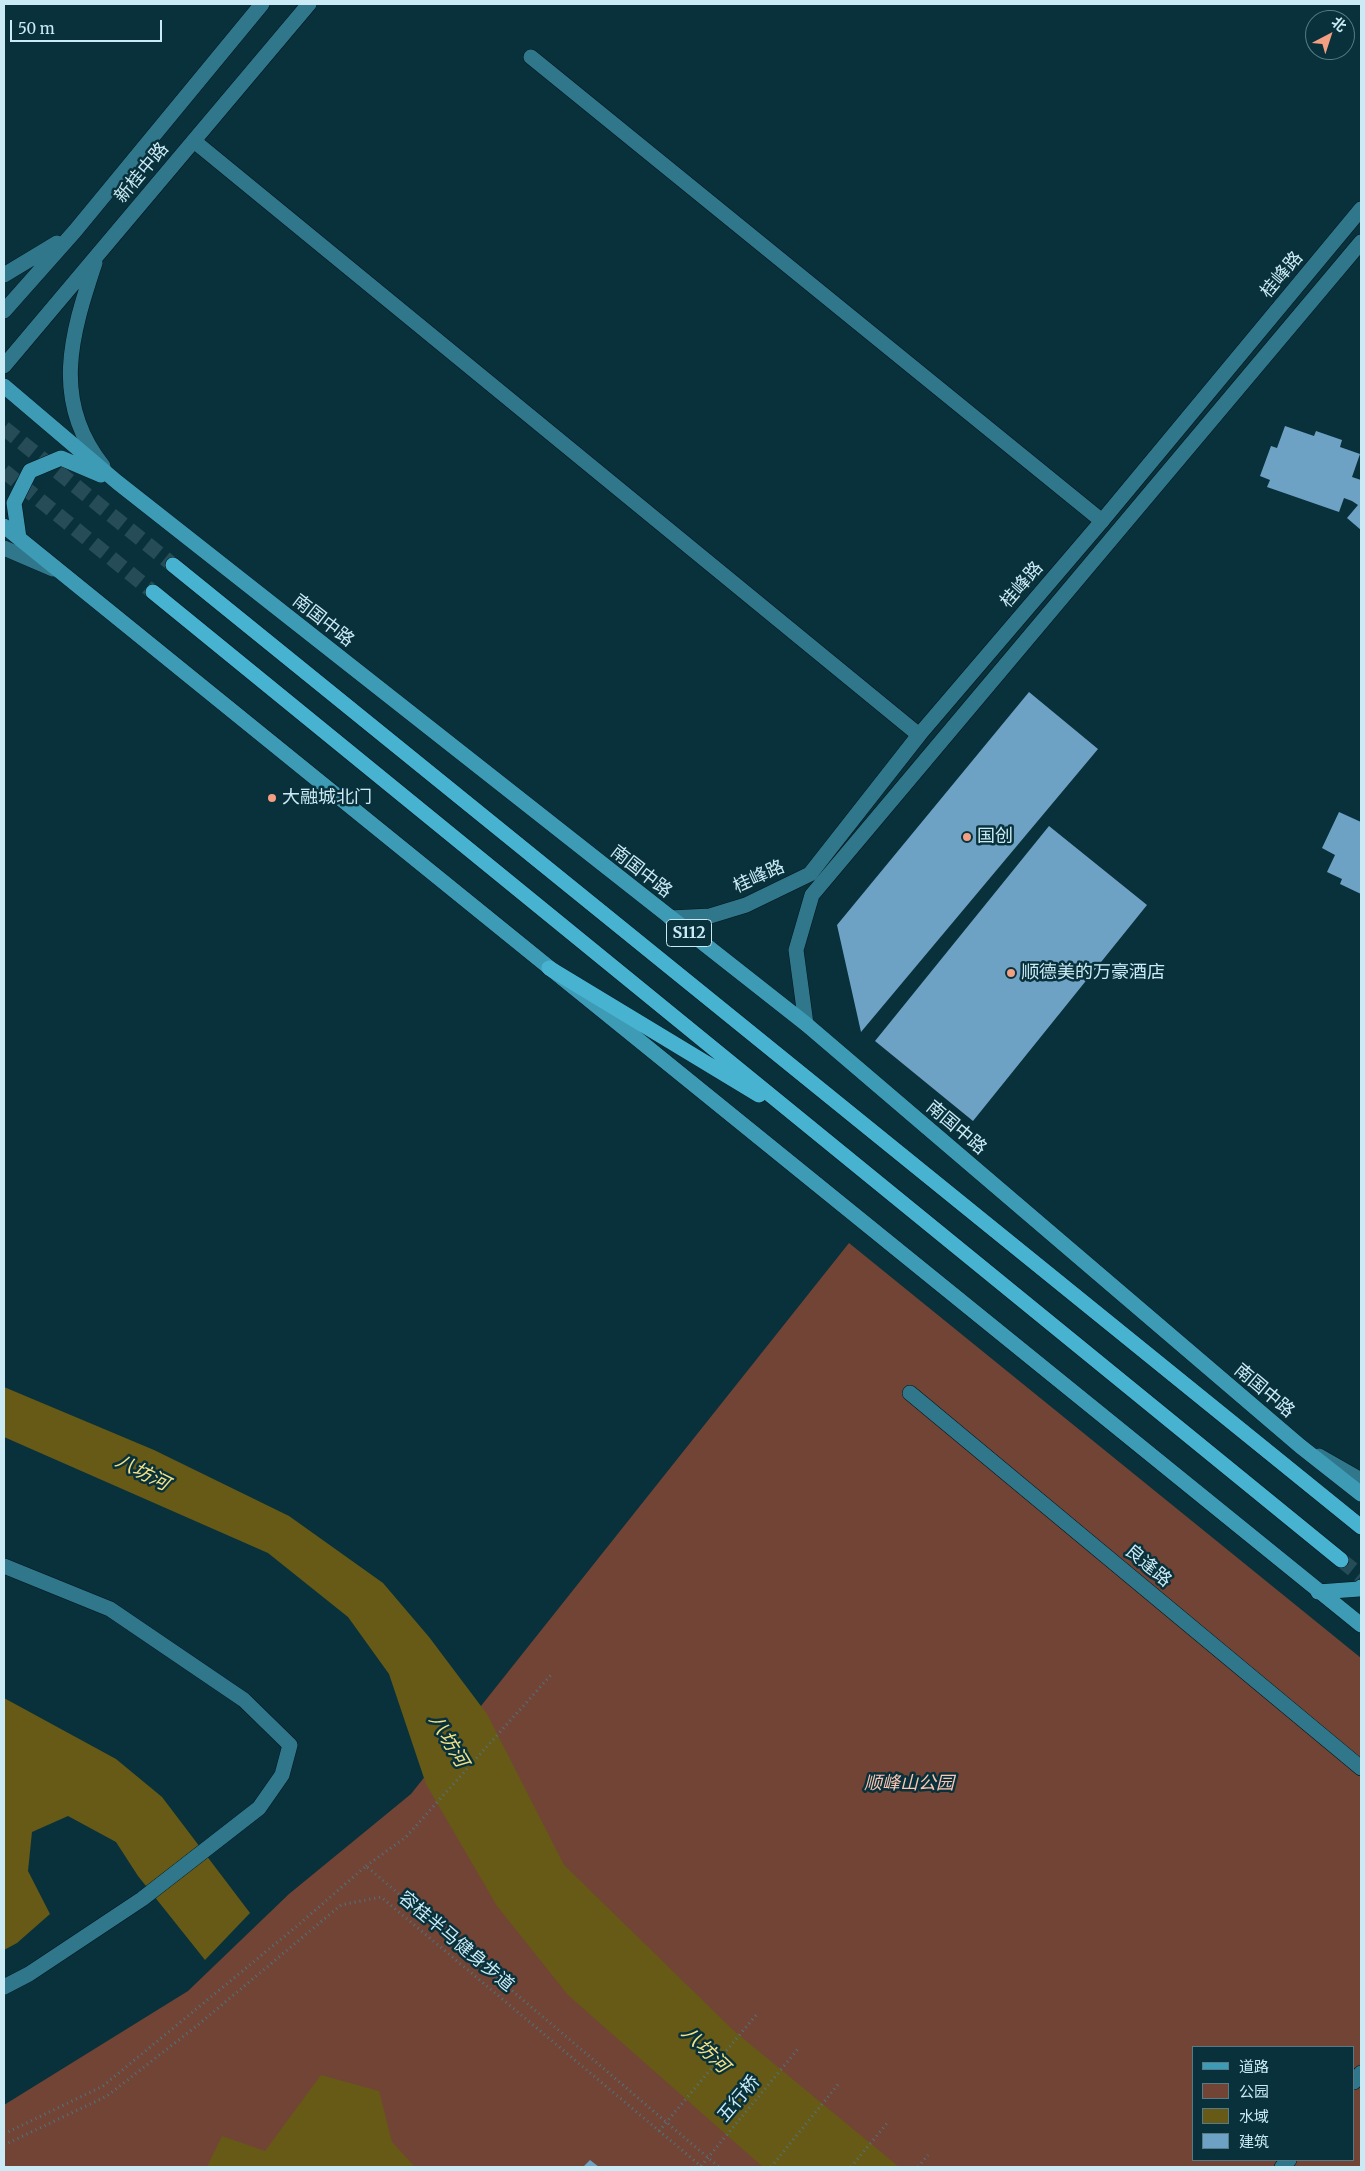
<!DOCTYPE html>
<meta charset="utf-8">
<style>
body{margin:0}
#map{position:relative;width:1365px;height:2171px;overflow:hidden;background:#09313b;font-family:Merriweather,"Noto Sans SC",serif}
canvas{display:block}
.frame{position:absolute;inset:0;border:5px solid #caebf6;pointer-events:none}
.legend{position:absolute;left:1192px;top:2046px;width:162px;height:115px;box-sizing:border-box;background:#09313b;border:1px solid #567b86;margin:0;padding:6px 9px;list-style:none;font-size:15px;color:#caebf6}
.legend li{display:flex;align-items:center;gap:10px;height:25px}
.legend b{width:25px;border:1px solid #567b86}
.north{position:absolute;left:1305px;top:10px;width:50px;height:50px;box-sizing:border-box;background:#09313b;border:1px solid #567b86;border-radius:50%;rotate:40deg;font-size:14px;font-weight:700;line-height:20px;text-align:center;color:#caebf6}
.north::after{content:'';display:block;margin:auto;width:18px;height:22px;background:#f39f83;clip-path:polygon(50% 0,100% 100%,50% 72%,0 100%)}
.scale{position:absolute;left:10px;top:20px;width:152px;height:22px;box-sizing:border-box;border:2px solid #caebf6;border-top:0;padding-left:6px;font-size:15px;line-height:18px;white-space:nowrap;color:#caebf6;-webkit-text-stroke:4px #09313b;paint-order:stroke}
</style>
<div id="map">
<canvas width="1365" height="2171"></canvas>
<div class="frame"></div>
<ul class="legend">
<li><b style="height:6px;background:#3e9bb5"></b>道路</li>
<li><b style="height:14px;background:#724435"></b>公园</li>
<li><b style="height:14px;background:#665a16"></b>水域</li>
<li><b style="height:14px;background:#6ea2c5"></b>建筑</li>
</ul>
<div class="north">北</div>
<div class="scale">50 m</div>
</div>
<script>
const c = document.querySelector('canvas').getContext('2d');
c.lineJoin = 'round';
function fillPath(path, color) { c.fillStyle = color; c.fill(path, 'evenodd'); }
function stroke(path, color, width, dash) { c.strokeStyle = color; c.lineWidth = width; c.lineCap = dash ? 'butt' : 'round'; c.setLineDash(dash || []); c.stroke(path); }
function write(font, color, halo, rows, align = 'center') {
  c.font = font + ' Merriweather,"Noto Sans SC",serif'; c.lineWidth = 5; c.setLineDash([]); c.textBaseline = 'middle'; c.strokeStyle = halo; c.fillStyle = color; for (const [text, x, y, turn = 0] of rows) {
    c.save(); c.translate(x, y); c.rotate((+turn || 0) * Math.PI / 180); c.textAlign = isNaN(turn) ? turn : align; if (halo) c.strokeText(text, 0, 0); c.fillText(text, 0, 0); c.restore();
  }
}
fillPath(new Path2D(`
 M849,1243l512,415v509h-1357v-62l184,-114 101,-97 122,-100zM1194,2047h160v113h-160z`), '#724435');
fillPath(new Path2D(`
 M4,1387l150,63 135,66 94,67 46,54 58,77 77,151 169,165 166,137h-136l-195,-172 -71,-89 -71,-122 -37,-110 -41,-57 -80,-64 -264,-116z
 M4,1698l112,61 46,38 88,116 -45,47 -67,-84 -22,-34 -48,-26 -36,16 -4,39 22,43 -33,29 -13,7z
 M321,2075l58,16 13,51 23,25h-208l15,-31 43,15z`), '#665a16');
fillPath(new Path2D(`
 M1285,426l29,10 2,-5 26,9 -2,7 20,7 -8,23 9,3v50l-14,-12 11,-13 -6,-4 -8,-3 -5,14 -72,-25 3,-7 -10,-4 11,-30 6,2z
 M1029,692l69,57 -237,283 -24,-107z
 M1339,812l22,10v72l-21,-10 2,-5 -15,-7 8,-17 -13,-7z
 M1049,826l98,79 -174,216 -98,-80z
 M590,2160l9,7h-16z`), '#6ea2c5');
stroke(new Path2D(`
 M4,428l169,137
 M4,471l149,121
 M1341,1560l20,16`), '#264d57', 15, [15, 8]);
const street = new Path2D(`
 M531,57l571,464
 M194,141l725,594
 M910,1393l451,375
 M4,1566l106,43 134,91 46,45 -8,30 -23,33 -117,91 -113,75 -25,13
 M1354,2082l7,-9
 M1282,2167l7,-7`);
const secondary = new Path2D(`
 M95,263c-24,72 -44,138 8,203
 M4,275l53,-32
 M4,311l71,-80 187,-227
 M4,366l305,-362
 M4,548l49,21
 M670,918l40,-2 36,-11 64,-31 109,-139 183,-214 259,-312
 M806,1024l-10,-74 16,-55 549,-653
 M1319,1456l42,24`);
const primary = new Path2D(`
 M4,386l113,96 689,542 494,422 61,48
 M4,526l1357,1099
 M19,538l-5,-35 16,-32 31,-13 40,17
 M1318,1592l41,-3 2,-2`);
const highway = new Path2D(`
 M173,565l1188,962
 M153,592l1188,968
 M549,968l210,127`);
stroke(street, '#02171d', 16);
stroke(secondary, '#02171d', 16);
stroke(primary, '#02171d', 16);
stroke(highway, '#02171d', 16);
stroke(new Path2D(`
 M366,1866l40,-29 145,-162
 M4,2134l99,-48 194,-160 69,-60 353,301
 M4,2145l103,-49 92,-72 142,-119 40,-8 321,270
 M771,2167l69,-85
 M851,2167l37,-45
 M918,2167l10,-12`), '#4f747f', 3, [1, 4]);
stroke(street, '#30778b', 15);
stroke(secondary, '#30778b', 15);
stroke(primary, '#3e9bb5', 15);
stroke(highway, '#47b3d1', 15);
stroke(new Path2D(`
 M659,2131l98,-117
 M701,2166l97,-117`), '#4f747f', 3, [1, 4]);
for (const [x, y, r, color] of [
 [272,798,5,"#f39f83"],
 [967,837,5,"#f39f83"],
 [1011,973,5,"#f39f83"]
]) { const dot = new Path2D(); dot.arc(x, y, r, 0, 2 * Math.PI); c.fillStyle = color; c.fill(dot); stroke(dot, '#09313b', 2); }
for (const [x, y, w] of [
 [689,933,45]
]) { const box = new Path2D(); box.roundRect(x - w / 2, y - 13.5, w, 27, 4); c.fillStyle = '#09313b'; c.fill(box); stroke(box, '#caebf6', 1); }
write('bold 16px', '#caebf6', null, [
 ["S112",689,933]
]);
write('18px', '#caebf6', '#09313b', [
 ["新桂中路",142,173,-50],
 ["桂峰路",1282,275,-50],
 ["桂峰路",1022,585,-49],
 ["南国中路",323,621,38],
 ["南国中路",641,872,38],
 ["桂峰路",759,877,-24],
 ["南国中路",956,1128,40],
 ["南国中路",1264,1391,40],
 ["良逢路",1148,1566,40],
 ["容桂半马健身步道",456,1942,40],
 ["五行桥",739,2099,-50]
]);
write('18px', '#caebf6', '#09313b', [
 ["大融城北门",282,798],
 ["国创",977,837],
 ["顺德美的万豪酒店",1021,973]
], 'left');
write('italic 18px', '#fdc5b2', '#09313b', [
 ["顺峰山公园",909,1784]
]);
write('italic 19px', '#f5e486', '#09313b', [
 ["八坊河",142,1473,27],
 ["八坊河",448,1741,59],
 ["八坊河",705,2050,44]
]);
</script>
